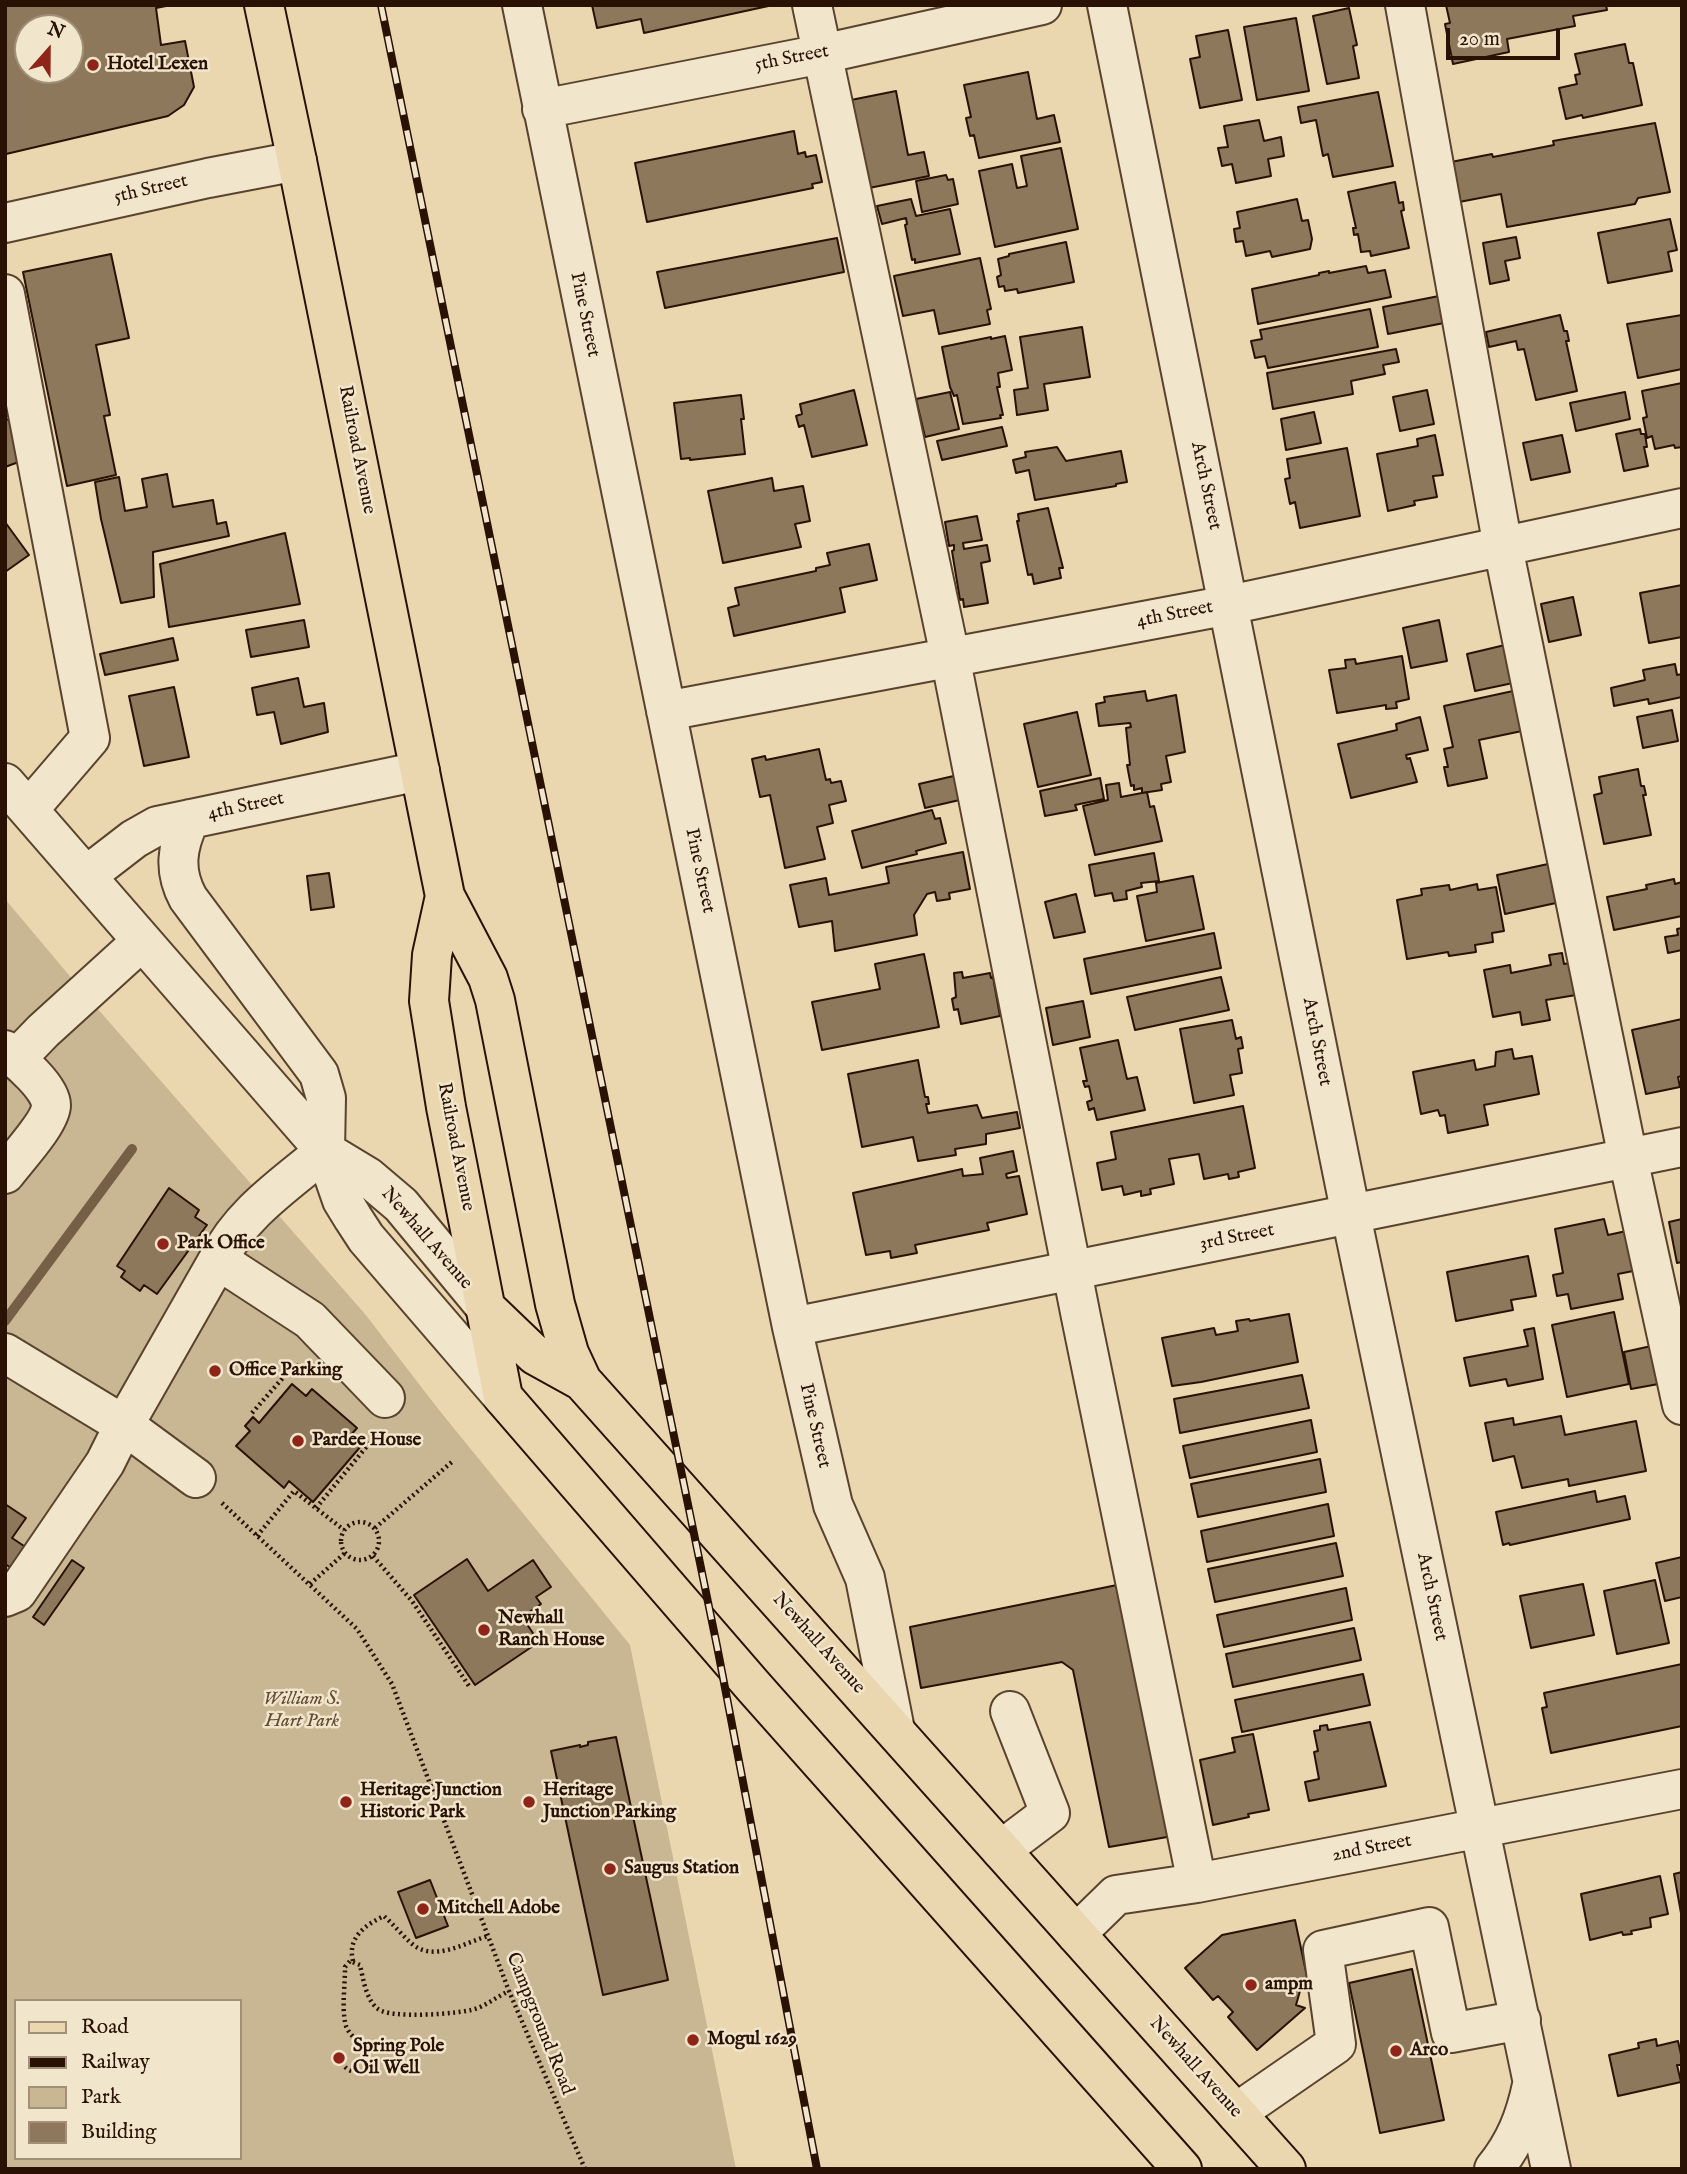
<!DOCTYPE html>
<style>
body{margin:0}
#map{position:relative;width:1687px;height:2174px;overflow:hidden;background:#ead7af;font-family:"IM FELL English",serif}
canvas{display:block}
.frame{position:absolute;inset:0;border:7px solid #291203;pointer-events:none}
.legend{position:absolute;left:14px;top:1999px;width:228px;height:161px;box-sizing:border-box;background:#f1e5cb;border:2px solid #a1917b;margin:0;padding:9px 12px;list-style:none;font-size:21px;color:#291203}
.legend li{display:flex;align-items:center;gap:14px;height:35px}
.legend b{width:35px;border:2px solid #a1917b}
.north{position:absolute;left:14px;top:14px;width:70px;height:70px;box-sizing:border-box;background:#f1e5cb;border:2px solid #a1917b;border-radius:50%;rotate:21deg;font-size:19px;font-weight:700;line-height:28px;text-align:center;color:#291203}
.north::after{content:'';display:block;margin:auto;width:24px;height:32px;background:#8f2418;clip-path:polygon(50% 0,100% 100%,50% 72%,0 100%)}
.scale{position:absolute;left:1446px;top:28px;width:114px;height:32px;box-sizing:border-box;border:4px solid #291203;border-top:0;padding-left:9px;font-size:21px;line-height:24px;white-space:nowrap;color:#291203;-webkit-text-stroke:5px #f1e5cb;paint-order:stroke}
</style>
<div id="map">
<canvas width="1687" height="2174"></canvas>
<div class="frame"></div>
<ul class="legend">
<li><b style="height:9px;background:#ead7af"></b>Road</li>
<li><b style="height:9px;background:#291203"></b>Railway</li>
<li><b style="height:19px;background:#c9b692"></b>Park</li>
<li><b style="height:19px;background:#8d785c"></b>Building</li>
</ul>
<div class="north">N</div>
<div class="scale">20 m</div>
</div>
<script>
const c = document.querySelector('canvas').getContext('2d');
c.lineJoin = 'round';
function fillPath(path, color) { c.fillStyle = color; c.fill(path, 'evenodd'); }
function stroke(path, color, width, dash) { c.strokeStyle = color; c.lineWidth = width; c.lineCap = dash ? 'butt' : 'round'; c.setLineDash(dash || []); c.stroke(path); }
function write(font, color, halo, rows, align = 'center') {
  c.font = font + ' "IM FELL English",serif'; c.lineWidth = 5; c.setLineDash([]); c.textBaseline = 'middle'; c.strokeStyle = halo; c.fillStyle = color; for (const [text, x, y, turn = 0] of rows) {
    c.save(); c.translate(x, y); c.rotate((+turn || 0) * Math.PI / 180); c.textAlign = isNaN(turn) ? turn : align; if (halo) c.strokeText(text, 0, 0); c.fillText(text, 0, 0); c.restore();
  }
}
fillPath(new Path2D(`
 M5,899l84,100 276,315 74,96 191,235 106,524h-731zM16,2001h224v157h-224z`), '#c9b692');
stroke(new Path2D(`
 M5,1321l127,-172`), '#756047', 10);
const building = new Path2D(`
 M5,5h166l-15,3 5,37 24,-4 9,46 -10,18 -16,11 -162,38zM28,28h42v42h-42z
 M592,5h181l-129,28 -3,-14 -44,9z
 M1446,5h160l1,5 -34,6 2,10 -68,13 2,13 -56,12 -8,-40 5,-1z
 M1349,8l8,37 -4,1 6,32 -32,6 -14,-68z
 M1296,18l13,73 -52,9 -13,-73z
 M1228,30l14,70 -42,8 -10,-49 10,-2 -4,-21z
 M1625,44l4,19h4l9,42 -59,13 -1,-3 -16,4 -7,-31 18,-4 -2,-9 5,-1 -5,-20z
 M1028,72l9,47 17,-4 6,27 -81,16 -5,-23 -4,1 -4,-18 5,-1 -7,-32z
 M896,91l12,64 16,-3 5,24 -60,12 -18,-88z
 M1378,92l15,74 -60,11 -5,-23 -5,2 -7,-36 -15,3 -3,-16z
 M1259,120l5,21 17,-4 3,19 -16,3 3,17 -35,7 -4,-19 -10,2 -4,-18 10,-1 -4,-21z
 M1655,123l15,69 -32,6 -3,6 -128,23 -6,-33 -42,8 -8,-40 41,-8 1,3 61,-12 -1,-4z
 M794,131l4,23 7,-2 1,5 10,-2 6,27 -10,2 1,4 -166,34 -12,-59z
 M1061,148l17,81 -83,18 -16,-76 33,-7 5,24 10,-2 -6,-30z
 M946,175l2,5 5,-1 5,25 -36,8 -6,-31z
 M1395,182l4,21 4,-1 1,8 -3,1 8,37 -38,8 -1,-5 -9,1 -3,-18 -4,1 -1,-7h3l-8,-36z
 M911,199l5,17 34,-7 10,45 -45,9v-4l-3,1 -7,-35 2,-1 -1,-6 -24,6 -5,-18z
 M1297,199l5,22 6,-1 4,19 -2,10 -38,8 -2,-6 -24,5 -3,-15 -7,1 -2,-13 6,-1 -3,-16z
 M1670,219l7,31 -9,2 4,19 -64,12 -10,-50z
 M1516,237l4,21 -15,3 4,19 -19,4 -7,-41z
 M837,238l7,34 -179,36 -8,-36z
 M1066,242l8,40 -56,11 -1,-4 -12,2 -1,-5 -5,1 -2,-10 4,-2 -3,-16 11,-3v-2z
 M111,254l18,84 -33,7 14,70 -6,1 12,59 -49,11 -44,-214z
 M980,258l11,51 -4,1 3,14 -51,10 -5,-24 -31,6 -9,-40z
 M1366,266l2,7 17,-3 6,27 -133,27 -6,-35 67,-14v-2l10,-2v2z
 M1439,296l5,27 -56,11 -5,-27z
 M1370,309l8,38 -110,21 -3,-12 -10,2 -4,-17 11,-2 -2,-9z
 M1560,315l4,16h3l2,10h-3l11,50 -41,9 -12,-51 -6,1 -2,-9 -27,6 -3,-15z
 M1682,315v54l-44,9 -11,-54z
 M1082,327l8,50 -46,7 4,26 -31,5 -3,-25 14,-2 -8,-51z
 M1005,336l7,34 -14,3 2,14h-3l6,28h-3l1,3 -38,6 -6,-29 -3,1 -4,-9 -8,-40 49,-10v2z
 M1396,349l3,13 -16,3 2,9 -34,7 2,13 -80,15 -6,-36z
 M1682,383v64l-7,1 -1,-3 -19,4 -3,-13 -5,2 -4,-20 4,-1 -5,-26z
 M854,390l13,55 -55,12 -8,-32 -5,2 -3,-11 6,-2 -2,-10z
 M1427,390l7,34 -34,7 -7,-34z
 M950,392l9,37 -34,8 -9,-38z
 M1625,392l5,27 -54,12 -6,-28z
 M741,395l3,24h-3l4,35 -55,6v-2l-9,1 -7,-56z
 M1314,412l7,31 -35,7 -5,-31z
 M16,418l8,42 -19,7v-47z
 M1002,427l5,19 -65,14 -5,-19z
 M1640,429l1,5h4l2,13h-3l4,19 -24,5 -8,-37z
 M1435,435l8,40 -10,1 4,21 -23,4 1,4 -27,6 -11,-57 41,-8 -1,-7z
 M1562,435l8,37 -39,8 -8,-37z
 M1057,447l9,14 55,-10 6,31 -11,2v2l-81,14 -6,-30 -13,3 -3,-13 13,-3 -1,-5z
 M1347,448l13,68 -60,12 -5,-26 -5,2 -5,-25 5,-1 -3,-19z
 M167,474l6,33 40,-7 4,24 9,-2 3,14 -76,16 1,45 -33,6 -20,-84 -6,-37 24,-5 6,34 22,-4 -5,-28z
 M772,478l2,13 29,-5 7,35 -15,3 6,23 -78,16 -15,-72z
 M1048,508l15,60h-4l2,10 -27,6 -2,-10 -4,1 -11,-54h2l-1,-7z
 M977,516l5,24 -19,3 1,6 23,-4 3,16 -9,2 7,40 -24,4 -1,-8 -3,1 -8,-49 2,-1v-5l-5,1 -4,-24z
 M5,522l24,33 -24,17z
 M285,533l15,71 -131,23 -9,-63z
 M869,544l8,36 -37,8 5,24 -111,24 -6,-28 11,-3 -4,-17 81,-17v-3l14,-3 -3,-12z
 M1682,585v52l-33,6 -9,-50z
 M1573,597l8,38 -32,7 -8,-38z
 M304,620l5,27 -58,10 -5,-27z
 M1439,620l8,41 -36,7 -8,-40z
 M173,638l5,22 -73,15 -5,-21z
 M1505,645l8,38 -38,8 -8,-37z
 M1402,656l7,43 -13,3 1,6 -11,1v-4l-49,8 -8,-43 17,-2 -1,-8 10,-1 1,5z
 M1675,664l2,11 5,-1v23l-33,7 -1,-5 -34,7 -3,-18 34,-8 -2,-10z
 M298,678l6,29 20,-4 4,29 -47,12 -7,-32 -17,3 -5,-27z
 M174,687l15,70 -45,9 -15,-70z
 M1145,691l2,10 29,-6 9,57 -19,4 5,26 -10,2 1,6 -20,3v-5l-8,2v-5l-3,1 -4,-21h3l-4,-37 5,-1 -1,-4 -31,3 -3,-22 9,-2 -1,-5z
 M1513,691l9,40 -43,9 8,38 -39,8 -4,-19h4l-4,-18 9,-2 -9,-41z
 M1672,710l6,31 -35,7 -6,-31z
 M1077,712l14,63 -53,12 -14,-63z
 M1420,717l8,33 -22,5 1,4 3,-1 7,24 -66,16 -13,-54 59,-14 -1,-6z
 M819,749l7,31 4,-1 1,4 10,-2 5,20 -17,4 4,18 -16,4 8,32 -40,9 -15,-73 -10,2 -8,-38 13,-3 1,4z
 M1638,769l3,17h3l2,9h-3l8,40 -47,9 -10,-49 8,-2 -3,-16z
 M958,775l6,24 -39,9 -6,-24z
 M1100,778l4,21 -29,6 2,5 -32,6 -5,-25z
 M1119,783l2,14 26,-5 3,15 4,-1 8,35 -67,14 -12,-49 25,-6 -2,-15z
 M932,810l3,9 5,-1 6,25 -30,8 1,3 -55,14 -10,-37z
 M963,852l7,37 -21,4 1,6 -13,2 -2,-9 -8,2 -13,21 3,20 -82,16 -3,-30 -33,6 -9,-42 36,-7 3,17 60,-12 -3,-16z
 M1154,853l5,28 -18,2 1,4 -16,4 1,8 -13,2 -2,-8 -17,3 -6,-31z
 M1548,864l8,39 -51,11 -8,-39z
 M329,873l5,34 -23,3 -4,-34z
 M1193,876l11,53 -58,12 -9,-45 20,-4 -1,-9z
 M1674,879l1,5 7,-2v34l-68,14 -7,-33 40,-8 -1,-4z
 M1477,884l1,6 18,-3 8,44 -12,2 1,9 -18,3 1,7 -27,4 -1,-4 -41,7 -10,-59 25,-5 -1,-6 28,-4 1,5z
 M1076,894l9,38 -31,6 -9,-36z
 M1682,928v22l-14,3 -3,-16 13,-2 -1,-6z
 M1214,933l7,35 -130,26 -7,-35z
 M1562,953l2,11 6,-1 6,32 -30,5 4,20 -28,5 -2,-13 -27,5 -9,-47 26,-5 1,8 40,-8 -2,-10z
 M924,954l15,73 -117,23 -10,-48 68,-13 -5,-25z
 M962,972l1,6 27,-5 1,5 2,-1 7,39 -39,8 -3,-15 -4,1 -2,-11 4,-2 -2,-24z
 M1221,977l8,33 -94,20 -8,-33z
 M1083,1001l7,36 -37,8 -7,-37z
 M1682,1019v57l-4,1 2,10 -34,7 -14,-64z
 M1232,1020l4,19 5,-2 2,11 -5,1 4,24 -12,2 4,20 -40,8 -14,-74z
 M1118,1040l9,39 10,-2 8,33 -48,10 -3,-12 -5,2 -2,-8 5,-2 -3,-14 -4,1 -2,-6h4l-7,-33z
 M1512,1049l2,10 18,-3 7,38 -55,11 4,20 -40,8 -3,-18 -5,1 -2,-6 -17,4 -8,-42 61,-12 2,10 19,-4 1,-14z
 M918,1060l7,37h3l1,7h-3l2,9 49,-8 5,13 35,-6 3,16 -34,6v10l-31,5 1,6 -38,6 -5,-24 -51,10 -14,-73z
 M1243,1106l12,62 -17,4 1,5 -10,2 -1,-5 -24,5 -5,-25 -30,5 5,25 -24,5 1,5 -10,2v-5l-17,4 -2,-9 -20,4 -5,-27 19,-4 -5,-27z
 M1013,1151l4,20 -11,3 1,4 12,-2 8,38 -40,9 2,7 -74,15 2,8 -26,5 -1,-7 -24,4 -13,-62 109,-24 1,7 20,-2 -3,-16z
 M169,1188l30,22 -4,7 12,8 -50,69 -13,-9 -4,6 -19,-14 4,-6 -8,-5z
 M1604,1219l4,16 23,-5 7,40 -20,4 5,25 -52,10 -3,-15 -11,2 -4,-21 10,-2 -8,-44z
 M1682,1219v43l-5,1 -8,-41z
 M1528,1256l8,40 -25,4 2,10 -57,11 -9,-49z
 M1614,1312l15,72 -62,13 -15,-72z
 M1289,1314l9,48 -97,20 -29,4 -10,-48 52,-10 2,7 22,-4 -2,-10 13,-2 1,2z
 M1534,1328l9,51 -35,7 -2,-7 -36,7 -6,-28 64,-12 -4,-16z
 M1656,1345l8,38 -33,6 -7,-37z
 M1302,1375l7,33 -129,25 -6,-34z
 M292,1384l14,12 6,-7 45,39 -7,8 11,10 -48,56 -24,-21 -5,7 -48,-42 14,-15 -5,-5 8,-9 6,6z
 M1561,1416l4,19 71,-14 10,50 -77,15 -1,-7 -46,9 -8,-32 -21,5 -8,-38 28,-5 1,7z
 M1311,1420l6,32 -127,26 -7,-32z
 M1320,1459l6,33 -128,25 -7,-33z
 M1595,1491l2,11 28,-6 5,23 -120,26 -1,-2 -6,2 -7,-33z
 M5,1504l21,14 -14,20 15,10 -14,21 -8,-5z
 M1328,1504l6,32 -127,26 -6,-31z
 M1336,1543l7,33 -128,26 -7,-33z
 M1682,1557v40l-17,4 -9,-38z
 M467,1559l21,32 45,-31 18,27 -15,10 5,7 -19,13 17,25 -64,43 -61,-90z
 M72,1560l12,8 -40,57 -11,-8z
 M1655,1580l14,63 -52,11 -13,-63z
 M1122,1584l51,252 -64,11 -36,-177 -11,-8 -141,26 -11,-61z
 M1583,1584l11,51 -63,13 -11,-52z
 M1346,1588l6,32 -128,27 -7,-32z
 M1354,1628l7,32 -128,27 -7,-33z
 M1682,1664v62l-131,27 -9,-45 5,-1 -3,-14z
 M1363,1674l7,31 -128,27 -7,-32z
 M1370,1722l16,64 -77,15 -4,-19 14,-3 -5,-27 4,-1 -4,-20 6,-1v-4l7,-1 1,5z
 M1253,1734l16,76 -21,4 1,3 -36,8 -13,-65 35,-8 -3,-14z
 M616,1737l52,243 -65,15 -52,-244 29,-6v2l8,-2v-3z
 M1682,1872v41h-1l-7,-39z
 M1660,1876l8,38 -18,4 1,9 -20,4 1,3 -9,1 -1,-3 -32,8 -9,-46z
 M430,1880l18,46 -32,12 -18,-46z
 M1295,1920l14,66 -7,-2 -6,21 9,3 -48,42 -29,-33 5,-5 -15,-16 -5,4 -28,-32 37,-33z
 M1412,1969l32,151 -64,13 -31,-150z
 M1656,2039l1,7 21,-5 4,18v6h-5l4,17 -63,14 -9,-41 30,-7 -1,-5z`);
fillPath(building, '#8d785c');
stroke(building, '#291203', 2);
const minor = new Path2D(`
 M522,5l270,1322 41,178 32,73 30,152
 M812,5l138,651 131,661 116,566
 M1107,5l244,1210 200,954
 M1405,5l98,542 125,611 54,247
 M542,109l280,-55 220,-49
 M5,223l203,-45 89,-17
 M5,294l85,444 -61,71
 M666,711l563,-106 453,-97
 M5,783l320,368 43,26 33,28 86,104
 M190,819c-13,28 -17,51 -2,79l131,176 7,24 -1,53 17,49 11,18 13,20 137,159
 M86,876l48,-37 23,-13 263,-55
 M5,1050c13,10 46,38 46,55 0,17 -34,53 -46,69
 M16,1059l27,-28 99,-90
 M325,1151c-39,33 -84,62 -107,109l92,60 75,78
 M792,1327l890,-180
 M5,1353l119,72 72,53
 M5,1597l12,-5 88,-129 19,-38 94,-165
 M1001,1850l49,-37 -40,-102
 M1076,1934l40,-39 81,-12 485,-94
 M1236,2113l100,-69 -13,-94 106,-23 22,106 70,-13
 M1494,2169c21,-26 31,-51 38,-84`);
const major = new Path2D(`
 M264,5l33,156 148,735 43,82 7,22 60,304 14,49 13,28
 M445,896l-13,59 -3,46 17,106 57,290 250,289 429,483
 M487,1309l48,46 47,26 704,788`);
stroke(minor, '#59432e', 42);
stroke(major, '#291203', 42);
stroke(new Path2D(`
 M252,1413l43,-49 4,3
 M222,1503l135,126 35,55 117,307 76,178
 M316,1508l61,-74
 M341 1541a19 19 0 1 1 38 0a19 19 0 1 1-38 0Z
 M375,1528l78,-67
 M257,1536l37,-45 50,39
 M373,1556l39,45 57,85
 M310,1584l35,-31
 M353,1961c-6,-23 12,-36 31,-45 10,9 18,19 27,27 22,20 53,0 77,-7
 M345,2067c8,8 24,7 23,-8 -1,-14 -21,-22 -23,-37 -3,-17 0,-37 0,-55l5,-6 10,4c3,13 6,35 18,44 13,10 81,5 97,0 12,-4 23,-13 34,-18`), '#291203', 4.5, [2, 3.5]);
stroke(minor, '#f1e5cb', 38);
stroke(major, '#ead7af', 38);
const rail = new Path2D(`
 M381,5l336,1641 100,523`);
stroke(rail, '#291203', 8);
stroke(rail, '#f1e5cb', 5, [16]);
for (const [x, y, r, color] of [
 [93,65,7,"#8f2418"],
 [163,1244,7,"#8f2418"],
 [215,1371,7,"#8f2418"],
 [298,1441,7,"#8f2418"],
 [484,1630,7,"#8f2418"],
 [346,1802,7,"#8f2418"],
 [529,1802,7,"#8f2418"],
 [610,1869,7,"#8f2418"],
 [423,1909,7,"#8f2418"],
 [1251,1985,7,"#8f2418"],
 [693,2040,7,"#8f2418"],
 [1396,2051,7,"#8f2418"],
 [339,2058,7,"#8f2418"]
]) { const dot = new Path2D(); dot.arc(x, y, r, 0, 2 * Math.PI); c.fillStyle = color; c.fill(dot); stroke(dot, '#f1e5cb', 2.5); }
write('19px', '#291203', '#f1e5cb', [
 ["5th Street",792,59,-11],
 ["5th Street",151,190,-13],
 ["Pine Street",584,315,78],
 ["Railroad Avenue",356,450,79],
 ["Arch Street",1205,486,78],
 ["4th Street",1175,615,-11],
 ["4th Street",246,807,-12],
 ["Pine Street",699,871,78],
 ["Arch Street",1316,1042,79],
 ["Railroad Avenue",455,1147,79],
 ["3rd Street",1237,1238,-11],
 ["Newhall Avenue",426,1239,49],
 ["Pine Street",814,1426,77],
 ["Arch Street",1431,1597,78],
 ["Newhall Avenue",818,1644,48],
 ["2nd Street",1372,1849,-11],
 ["Campground Road",539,2024,68],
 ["Newhall Avenue",1195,2068,48]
]);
write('bold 19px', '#291203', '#f1e5cb', [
 ["Hotel Lexen",107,65],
 ["Park Office",177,1244],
 ["Office Parking",229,1371],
 ["Pardee House",312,1441],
 ["Newhall",498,1619],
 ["Ranch House",498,1641],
 ["Heritage Junction",360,1791],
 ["Historic Park",360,1813],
 ["Heritage",543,1791],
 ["Junction Parking",543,1813],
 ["Saugus Station",624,1869],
 ["Mitchell Adobe",437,1909],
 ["ampm",1265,1985],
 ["Mogul 1629",707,2040],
 ["Spring Pole",353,2047],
 ["Oil Well",353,2069],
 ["Arco",1410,2051]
], 'left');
write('italic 19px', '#614b35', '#f1e5cb', [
 ["William S.",302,1700],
 ["Hart Park",302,1722]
]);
</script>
